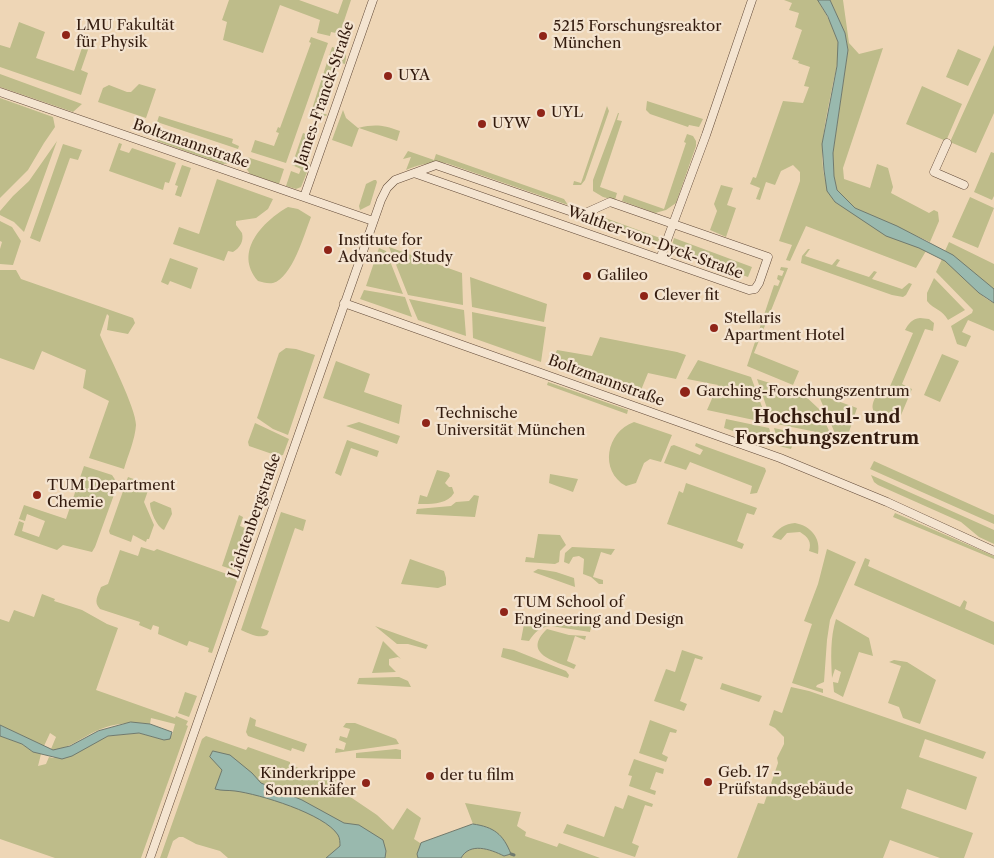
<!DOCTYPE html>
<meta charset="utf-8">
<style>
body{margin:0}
canvas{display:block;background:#eed6b6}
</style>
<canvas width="994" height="858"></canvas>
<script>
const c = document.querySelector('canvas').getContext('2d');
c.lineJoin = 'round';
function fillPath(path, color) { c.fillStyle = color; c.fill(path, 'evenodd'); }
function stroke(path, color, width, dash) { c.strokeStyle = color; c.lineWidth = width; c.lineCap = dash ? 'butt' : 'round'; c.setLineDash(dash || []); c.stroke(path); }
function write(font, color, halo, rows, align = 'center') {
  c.font = font + ' "Libre Caslon Text",serif'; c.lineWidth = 4.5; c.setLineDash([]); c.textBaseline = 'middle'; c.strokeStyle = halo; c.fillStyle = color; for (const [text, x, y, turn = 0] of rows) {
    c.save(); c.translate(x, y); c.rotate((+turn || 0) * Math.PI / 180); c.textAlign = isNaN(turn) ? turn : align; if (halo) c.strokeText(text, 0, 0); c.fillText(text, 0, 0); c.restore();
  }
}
fillPath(new Path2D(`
 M229,0h70l39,14 5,-14h8l-11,33 -5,2 1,-2 -5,-1 -1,4 -13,-3 3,-13 -40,-15 -17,48 -40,-13 4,-18 -5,-2z
 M784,0h34c7,13 16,27 20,42 2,12 -2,29 -5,41 -7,38 -21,84 2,119l91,49 -10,17 -110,-42 -16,35 -4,-1 6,-15 -13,-4 21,-60v-9l-7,-7 -12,6 -6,14 -9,-3 -6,18 -4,-1 4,-11 -10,-4 3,-7 3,1 27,-77 20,2 6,-16 -5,-1 6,-19 -12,-4 1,-2 -7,-2 10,-29 -7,-3 4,-14 -10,-3 3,-7z
 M830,0h13l6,43 10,11 24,-6 -40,120 1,11 26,9 7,-24 11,4 5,19 -2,6 38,20 5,-3 4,2 1,9 -9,21 -75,-34 -18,-18 -3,-14 -1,-23 15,-103 -3,-17z
 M19,22l26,10 -9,26 38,13 10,-29 6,2 -9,26 7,3 -7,22 -81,-28v-22l10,3z
 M311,37l17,6 -42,120 -35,-11 4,-12 19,6 5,-13 -3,-1 2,-5 2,1 31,-85 -2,-1z
 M994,45v68l-18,40 -26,-11z
 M332,47l13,4 1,7 -1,6 -8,-2 -17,50 8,3 -3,1 -14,-4z
 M958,49l23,10 -13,27 -22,-9z
 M0,74l82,30 -9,8 -73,-25z
 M139,84l17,5 -10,29 -48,-16 5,-14 6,-3 18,7h4z
 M922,86l40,18 -16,37 -40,-17z
 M0,98l53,19 2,10 -11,16 -16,27 -28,28z
 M647,101l56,18 -4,8 -10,-2 -1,2 -38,-13 -4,-4z
 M607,106l2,5 -24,69 -4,5h-8l1,-4 7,2z
 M343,110l3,8 12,10c18,-4 24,-3 42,3l-3,10 -38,-13 -7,19 -20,-7z
 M618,113h1l-2,7 5,1 -22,66 17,6 -2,7 -12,-3 -10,-6v-11z
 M159,116l74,23 -1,4 7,3 -1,3 -81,-27z
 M155,127l82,27c-4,7 -6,10 -15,10l-65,-23z
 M303,133l8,3 -8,22 5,2 2,5 -9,22 -5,2 -10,-3 5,-15 8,3 2,-5 -9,-4z
 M687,134l6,2 3,5v5l-20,57 -10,7 -11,3 -33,-12 2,-6 40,14 22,-66 -2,-1z
 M57,141l-33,91 -10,-10 -14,-7v-4l13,-15 16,-15z
 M119,143l3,1 -2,6 9,3 3,-5 44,15 -7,20 -4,-1 -2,8 -54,-19z
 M63,144l19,6 -4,10 -8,-2 -30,84 -10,-4z
 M408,151l26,9 2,-6 128,45 4,6 -122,-42c-15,-1 -26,1 -40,7l5,-13 -8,2z
 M991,152l3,1v43l-2,4 -18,-8z
 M247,157l37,12 -5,15 -29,-10 -4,-6z
 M182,165l9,3 -10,29 -6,-2 3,-9 -3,-1z
 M217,179l56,20 -5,10 -12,9 -20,3v4l6,8c2,8 -2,15 -9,19l-5,-1 -4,10 -51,-17 6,-17 20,7z
 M374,180h2l1,2 -7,23 -10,5 -1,-4 7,-22z
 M721,185l12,3 -6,17 9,3 -10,29 -16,-7 7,-19 -3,-7z
 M970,197l24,11 -16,40 -26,-11z
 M288,207l10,2 13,8c-7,18 -19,61 -38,66 -6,1 -10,-1 -15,-2 -25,-29 5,-60 30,-74z
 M600,216l60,22 -2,5 -61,-22z
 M0,221l12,6 9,14 -8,24 -13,-1v-15l2,-7 -2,-1z
 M674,238l78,29 -4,10 -61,-21 2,-5 -17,-6z
 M949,242l45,22v25l-49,-38z
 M389,247l73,26 1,32 -55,-10z
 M379,248l7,3 17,43 -37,-8z
 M808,249h2l-5,7 27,9 5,-6 3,1 -4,6 33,11 5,-6 3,1 -5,7 30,10 7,-6 3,1 -6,11 -3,2 -11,-2 -91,-32 1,-7z
 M170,258l28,10 -7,21 -21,-8 -2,4 -7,-3z
 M942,259c20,11 31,34 52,44v28l-26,-11 -6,12 9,4 -5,11 -9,-3 -6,-18 21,-13 1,-3 -37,-38z
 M781,267l7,1 -34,85 45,18 -6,14 -46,-19 27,-81 4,1 2,-5 -3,-2 1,-4 4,1 2,-5 -4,-1z
 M0,270h16l5,9 112,39 2,5 -7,11 -21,-4 2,-14 -2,-2 -7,21c8,19 36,73 36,90 -1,15 -8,30 -12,44l-35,-11 20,-57 -26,-13 3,-18 -44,-19 -8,19 -34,-12z
 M470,277l77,27 -3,18 -72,-15z
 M934,278l31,32 -17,10c-6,-11 -14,-10 -21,-19v-8z
 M364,290l41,7 7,20 -52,-18z
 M409,299l55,11 2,26 -48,-16z
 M472,312l74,15 -5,35 -68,-24z
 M920,318l9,1 5,4 -1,8 -8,-2 -23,55 10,5 -13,31c-5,2 -10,-1 -15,-2 -19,-7 -10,-17 -4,-30l8,3 25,-58 -8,-3c4,-7 7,-11 15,-12z
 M600,337l77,15 9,3 -10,24 -28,-6 -9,22 -13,-3 -76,-27 7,-15 35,6z
 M286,348l10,1 19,6 -27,80 -15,-6 -16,-11 22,-65z
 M942,354l17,7 -19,41 -16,-7z
 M698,360l53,17 17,46 -61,-13 11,-25 -31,-6z
 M336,361l34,13 -6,18 38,13 -3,19 -76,-26z
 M757,379l45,14 17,16 12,26 -59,-12z
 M548,382l80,28 -1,4 -80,-29z
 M818,394l39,14 -11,33 -9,-3z
 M726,419l43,9 5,16 -50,-16z
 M359,422l41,14 -3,8 -51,-18z
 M634,422l38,13 -11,27 -11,-3 -6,4 -8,20 -10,3c-27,-15 -20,-54 8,-64z
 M255,423l34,16 -6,16 -5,1 -29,-10 -1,-4z
 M774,428l23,5 -6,16 -12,-3z
 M347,440l32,11 -2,6 -26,-9 -10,28 -6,-3z
 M696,443l69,25 1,3 -9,22 -7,1 2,-8 -62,-24 -4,8 -22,-7 7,-17 3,-1 26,10 3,-5 -8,-4z
 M874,461l120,54v9l-124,-55z
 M84,466l28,9 4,6 -1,11 -20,55 -3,5 -29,-7 -6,5 -43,-15 5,-14 5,2 -2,8 17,6 6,-16 -18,-7 -2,7 -6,-2 5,-14 42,14z
 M437,470l12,3 1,3 -5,7 4,4h3l2,6c-7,12 -24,11 -36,11l2,-9 7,2z
 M550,474l28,5 -5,13 -24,-9z
 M871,475l123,55v14l-15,-7 -18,-15 -83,-37 -4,-3z
 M128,477l22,8 -6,17 10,23 -5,14h-2l-1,3 -13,-7 -2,7 -21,-8 -1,-3z
 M686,483l71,25 -3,7 -7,-2 -10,28 7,3 -2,5 -75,-25 12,-33 4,2z
 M474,495l5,1 -4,21 -59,-3 1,-5 34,-3 5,-4 13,-1z
 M154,501l17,7 1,6 -8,16c-7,-3 -14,-19 -14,-27z
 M281,512l25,8 -3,11 -8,-3 -34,100 8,3 -2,4c-8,4 -19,-2 -26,-5z
 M895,513l99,43v3l-101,-42z
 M239,515l4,2 -3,9 10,4 3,-10 4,2 -17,50 -18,-6z
 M795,523c16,3 26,15 23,31l-9,-3c3,-9 -1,-14 -9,-19l-13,1 -6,7 -9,-3c6,-9 13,-13 23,-14z
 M538,534l22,1 6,10 -6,6 -1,11 -4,2 -30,-2 1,-5 8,1z
 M141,547l13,4 3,-2 81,29 -26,75 -4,-1 1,-4 -20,-7 -2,5 -29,-12 1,-7 -6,-2 -2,5 -12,-5 1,-3 -40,-13c-7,-7 -2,-14 1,-22l7,-3 12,-34 18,6z
 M572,547l43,2 -4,6 -10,-3 -8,25 10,3v4h-4l-8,-7 -8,-3 1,-15 -5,-3 -6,1 -4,7 -5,-2 1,-9z
 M827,549l29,13 -26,58 -3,20 -3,42 -7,3 -1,2 7,2v4l-31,-10 20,-59 -8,-3 14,-37z
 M865,558l5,2 -2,6 92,41 4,-7 3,2 -2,7 29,13v23l-140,-60z
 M410,559l34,12 2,7v7l-8,3 -37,-4z
 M538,569l18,3 18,6 1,9 -42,-15z
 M42,594l13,5 -1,2 28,9 25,14 11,4 -22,62 79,28 1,-2 12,5 -2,4 2,1 -47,132h-86l-55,-19v-103l22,8 11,8 8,2 -3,12 8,-2 3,-7 4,1 37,-13 18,-9 31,-3 25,7 8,-5 3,-11 -24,-6 -1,6c-18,-2 -36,-1 -54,7 -15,7 -26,17 -43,19l-2,-1 5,-12 -6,-4 -6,13 -44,-21v-106l9,3 5,-12 20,7z
 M525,619l67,4 -2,9 -39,-6c-11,1 -16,6 -22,15l-8,-1z
 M836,619l33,19 4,18 -14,-4 -16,45 -9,-5 -1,-10 5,1 3,-11 -6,-3 -3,9c-1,-19 -2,-40 4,-59z
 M375,626l53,19 -2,4 -18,-5h-11z
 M547,629l22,6 17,1 -1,4 -10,-4 -8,25 9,4 -2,4c-19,-8 -53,-15 -27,-40z
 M383,641l18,18 -3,-2 -9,2v6l7,7 -24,1z
 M503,648l11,2 52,21 3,4 -1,3 -67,-21z
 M682,650l21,7 -1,3 -7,-2 -15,43 7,3 -3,7 -30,-10 12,-32 9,3z
 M894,660l13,2 29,18 -16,44 -17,-6 -4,-11 -11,-4 13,-37 -12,-4z
 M399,677l9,4 3,6 -54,-3 2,-6z
 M722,683l40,13 -3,6 -39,-13z
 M791,687l18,4 177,61 -3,7 -58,-20 -6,18 58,20 -11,33 -59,-21 -6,19 72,25 -9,25h-24l-50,-18 -7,18h-146l21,-55 6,1 14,-41 -1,-5 7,-14v-7l-9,-9 -6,-3 5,-15 8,3z
 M185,692l12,4 -8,21 -11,-4z
 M250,717l6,3 -1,6 52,18 -3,8 -12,-4 -1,3 -43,-15 -2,-4z
 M650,720l27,10 -1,3 -6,-1 -8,22 6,3 -2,5 -27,-9z
 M346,723h9l41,16 3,5 -64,9 1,-5 8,2 2,-7 -7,-3 1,-4 7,2 3,-9 -7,-2z
 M206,736l40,14 2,-3 42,15v3l32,11 9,-5 12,21 34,23 16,15 14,-22 14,10 -7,21 6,4 53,-19 -8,-21 56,9 -4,14 9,6 -1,4 32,11 2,-4 41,15h-372l-8,-7 -24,-7 -13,-7h-4l-6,4 -6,17h-7l42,-119z
 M396,749l5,1v9l-45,-1v-5z
 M634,759l30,10 -1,5 -7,-2 -6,17 6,2 -1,4 -26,-9 3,-10 -4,-1z
 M628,795l25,9 -1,3 -7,-2 -13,38 7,3 -4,11 -72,-24 4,-9 37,13 11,-31 8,3z`), '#bebc8a');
const water = new Path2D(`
 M818,0h12l15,33 3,17 -15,103 1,23 3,14 18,18 42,18 56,29 41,34v14l-15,-10 -34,-32 -26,-13 -33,-12 -51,-34 -8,-11 -3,-21 -2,-26 15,-78 1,-24 -10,-25z
 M131,722l19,2 22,8 -2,7 -6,1 -25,-7 -31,3 -36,20 -10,3 -29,-7 -11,-8 -22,-8v-11l53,25 17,-4 28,-15z
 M213,751l17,4 22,18 9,10 41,17 42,23 15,2 24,15 3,11 -1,7h-59l14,-12c0,-3 0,-8 -2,-11 -13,-21 -79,-41 -103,-44 -7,-1 -13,0 -20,-2l7,-19 -12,-13z
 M473,824c21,3 30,10 38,30l-7,2c-14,-7 -34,-14 -43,2h-43l-1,-4 4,-11z`);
fillPath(water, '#99b9ae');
stroke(water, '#707a6e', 1);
stroke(new Path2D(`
 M511,854l3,1`), '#707a6e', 3);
const street = new Path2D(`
 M0,92l373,129
 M947,143l-13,29 30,13
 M304,197l69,-197
 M660,259l46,-124 46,-135
 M344,303l436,155 107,44 107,49
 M150,858l231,-658 6,-12 8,-8 41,-15 145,50 29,-13 158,55 -9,26 -4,6 -6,1 -335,-117`);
stroke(street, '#624a38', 9);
stroke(street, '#f4e4d0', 8);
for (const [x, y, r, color] of [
 [66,35,5,"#8f2418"],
 [543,36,5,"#8f2418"],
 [388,76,5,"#8f2418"],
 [541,113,5,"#8f2418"],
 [482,124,5,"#8f2418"],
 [328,250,5,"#8f2418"],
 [587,276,5,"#8f2418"],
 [644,296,5,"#8f2418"],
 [714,328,5,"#8f2418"],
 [685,392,6,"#8f2418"],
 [426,423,5,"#8f2418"],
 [37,495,5,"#8f2418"],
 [504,612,5,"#8f2418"],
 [430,776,5,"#8f2418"],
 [708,782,5,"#8f2418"],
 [366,783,5,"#8f2418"]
]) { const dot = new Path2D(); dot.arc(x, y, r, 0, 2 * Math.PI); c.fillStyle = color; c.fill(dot); stroke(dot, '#f4e4d0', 2); }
write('15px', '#331b0e', '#f4e4d0', [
 ["LMU Fakultät",76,26],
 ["für Physik",76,43],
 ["5215 Forschungsreaktor",553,27],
 ["München",553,44],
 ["UYA",398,76],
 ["UYL",551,113],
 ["UYW",492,124],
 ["Institute for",338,241],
 ["Advanced Study",338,258],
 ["Galileo",597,276],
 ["Clever fit",654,296],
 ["Stellaris",724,319],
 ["Apartment Hotel",724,336],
 ["Garching-Forschungszentrum",696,392],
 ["Technische",436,414],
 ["Universität München",436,431],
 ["TUM Department",47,486],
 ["Chemie",47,503],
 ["TUM School of",514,603],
 ["Engineering and Design",514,620],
 ["Geb. 17 -",718,773],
 ["Prüfstandsgebäude",718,790],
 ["Kinderkrippe",356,774,"right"],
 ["Sonnenkäfer",356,791,"right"],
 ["der tu film",440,776]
], 'left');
write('15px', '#331b0e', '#f4e4d0', [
 ["James-Franck-Straße",325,94,-71],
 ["Boltzmannstraße",191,144,19],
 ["Walther-von-Dyck-Straße",655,243,20],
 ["Boltzmannstraße",606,381,20],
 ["Lichtenbergstraße",255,516,-71]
]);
write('bold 18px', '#331b0e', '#f4e4d0', [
 ["Hochschul- und",827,418],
 ["Forschungszentrum",827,439]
]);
</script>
